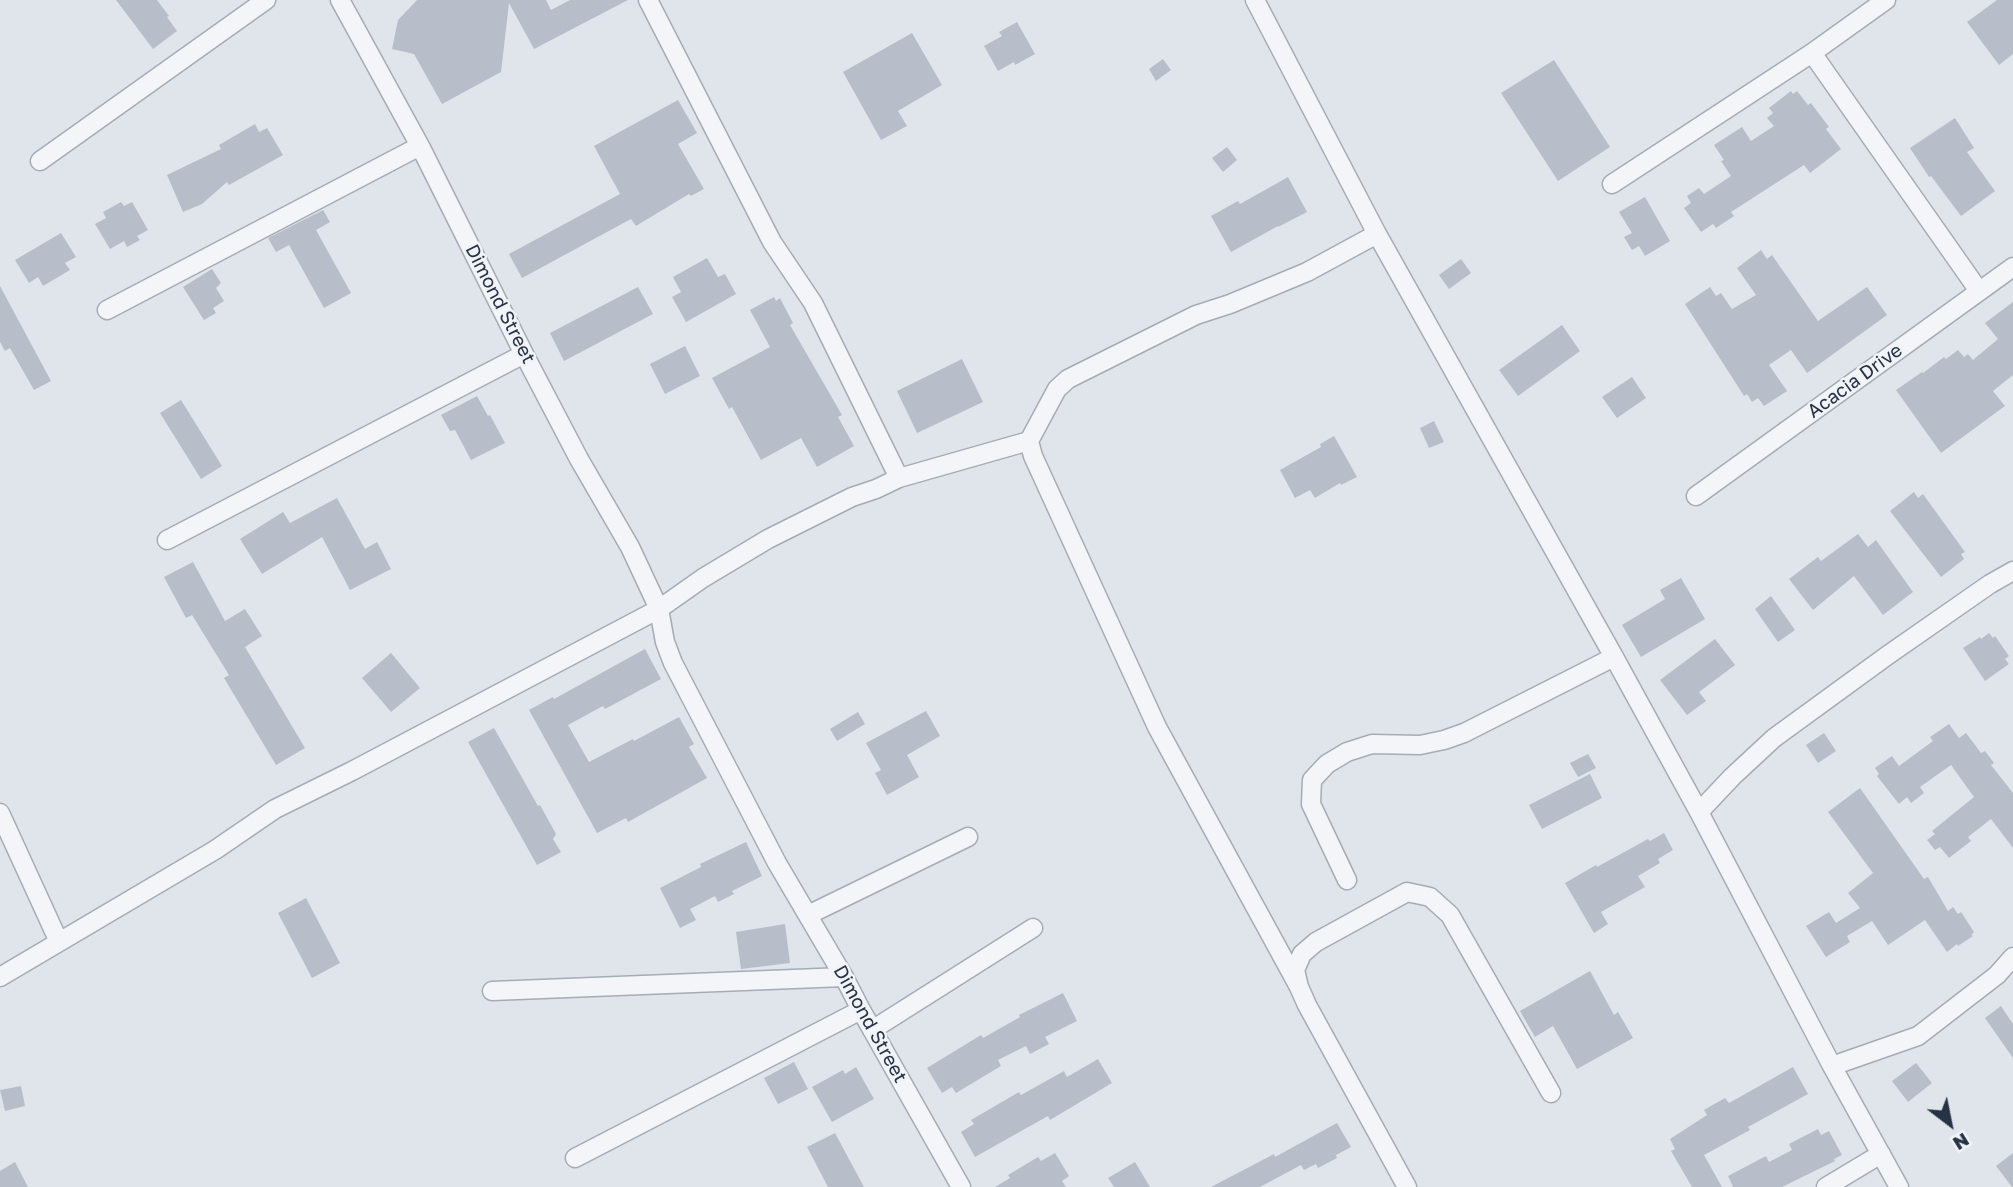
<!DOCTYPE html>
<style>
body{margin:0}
#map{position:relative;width:2013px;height:1187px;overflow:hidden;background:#e0e5eb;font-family:"Golos Text",sans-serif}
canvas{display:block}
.north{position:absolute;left:1915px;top:1089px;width:70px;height:70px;-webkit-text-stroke:5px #f0f3f8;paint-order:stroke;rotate:148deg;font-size:19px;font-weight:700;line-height:28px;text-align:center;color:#273244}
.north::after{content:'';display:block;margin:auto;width:24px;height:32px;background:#273244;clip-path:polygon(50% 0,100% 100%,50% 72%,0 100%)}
</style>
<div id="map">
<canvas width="2013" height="1187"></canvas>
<div class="north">N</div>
</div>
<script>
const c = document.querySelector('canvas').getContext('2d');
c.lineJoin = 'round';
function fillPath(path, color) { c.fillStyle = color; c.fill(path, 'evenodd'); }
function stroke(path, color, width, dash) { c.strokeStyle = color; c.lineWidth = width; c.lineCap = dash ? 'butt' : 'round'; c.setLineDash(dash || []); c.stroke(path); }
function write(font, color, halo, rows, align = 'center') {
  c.font = font + ' "Golos Text",sans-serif'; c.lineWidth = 5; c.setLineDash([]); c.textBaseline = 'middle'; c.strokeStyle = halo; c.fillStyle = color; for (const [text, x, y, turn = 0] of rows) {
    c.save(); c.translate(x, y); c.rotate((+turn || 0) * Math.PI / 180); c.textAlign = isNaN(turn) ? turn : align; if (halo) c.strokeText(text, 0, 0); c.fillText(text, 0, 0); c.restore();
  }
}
fillPath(new Path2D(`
 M116,0h41l12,16 -2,1 10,14 -24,18z
 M417,0h129l5,10 19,-10h58l-94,49 -25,-46 -8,69 -59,32 -28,-50 -22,-5 6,-29z
 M1997,0h16v54l-14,11 -32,-43z
 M1017,22l18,32 -20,11 -1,-3 -16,9 -14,-25 18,-10 -3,-4z
 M912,33l30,52 -44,26 9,15 -26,14 -38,-68z
 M1163,59l8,11 -15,11 -7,-12z
 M1554,60l56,87 -52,34 -57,-88z
 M1791,91l2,3 4,-3 11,14 3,-2 18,24 -3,2 15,20 -31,24 -6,-8 -73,47 3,4 -18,12 -3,-4 -12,8 -17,-24 7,-5 -4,-7 12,-8 5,6 27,-18 -10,-15 3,-1 -10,-15 28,-18 9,14 23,-15 -7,-8 6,-5 -4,-5z
 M678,100l19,33 -19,11 26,45 -13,7 -2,-2 -53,32 -5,-7 -109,59 -13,-24 111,-60 -26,-48z
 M1955,118l19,30 -7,4 28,39 -34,25 -30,-40 -2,1 -19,-29z
 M255,124l4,8 8,-4 16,27 -54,30 -2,-3 -25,22 -19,8 -16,-37 54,-26 -2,-4z
 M1227,147l10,13 -14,12 -11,-14z
 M1288,177l19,35 -29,15v-1l-47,26 -20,-36 27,-15 2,3z
 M1645,197l25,44 -25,15 -6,-10 -7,4 -8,-13 8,-4 -13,-21z
 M121,202l3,4 8,-4 16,28 -11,6 3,4 -13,7 -3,-6 -14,8 -15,-25 11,-6 -3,-6z
 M323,210l7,12 -14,8 35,63 -27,15 -35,-63 -13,7 -8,-14z
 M61,233l15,24 -11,6 5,7 -27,16 -5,-9 -9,6 -14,-23z
 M1761,250l6,9 5,-4 46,66 49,-34 20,28 -80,58 -16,-23 -22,15 18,26 -23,15 -6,-8 -6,4 -5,-8 -3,2 -59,-92 25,-17 6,9 5,-3 11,16 24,-14 -19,-27z
 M707,258l11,19 7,-3 11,20 -50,28 -14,-25 9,-5 -8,-15z
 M1461,259l10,14 -22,16 -10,-14z
 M212,269l9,14 -5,5 8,13 -11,7 3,5 -12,7 -21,-33z
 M0,286l51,95 -17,9 -24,-42 -5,3 -5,-9z
 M638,287l15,27 -89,47 -14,-28z
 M774,297l2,4 4,-3 13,25 -3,2 52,90 -4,2 16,29 -37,21 -16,-29 -40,22 -29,-53 -3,2 -17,-31 58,-31 -20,-37z
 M2013,302v73l-20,16 12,15 -64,47 -45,-63 26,-18 1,1 21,-16 2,2 12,-9 6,7 4,-3 5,6 25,-21 -13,-16z
 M1562,325l18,26 -62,45 -19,-26z
 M685,346l15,30 -35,18 -15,-30z
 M962,359l21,43 -66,31 -20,-42z
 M1632,377l14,21 -29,20 -15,-21z
 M477,396l11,20 2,-1 15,28 -34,17 -16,-30 -5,1 -9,-16z
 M181,400l41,66 -21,13 -41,-66z
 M1434,421l10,21 -15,6 -9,-20z
 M1334,436l23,41 -16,8 -1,-2 -25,15 -5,-8 -15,8 -15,-28 41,-23 -1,-3z
 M1914,492l4,6 5,-4 42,58 -4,2 3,5 -23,18 -51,-66z
 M337,498l28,51 12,-7 14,27 -41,21 -28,-53 -60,37 -22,-35 43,-27 7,11z
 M1858,534l10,13 8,-7 37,52 -30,23 -29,-39 -41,34 -24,-31 29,-22 3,4z
 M193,562l32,59 20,-12 17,27 -17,11 60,101 -29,17 -52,-87 5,-3 -37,-60 -6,3 -22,-41z
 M1681,578l24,41 -64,38 -19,-32 43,-26 -5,-9z
 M1771,596l24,34 -17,12 -23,-33z
 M1989,633l4,5 2,-2 14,20 -4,3 4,5 -24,17 -22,-33 17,-11 1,2z
 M1715,639l20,26 -36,27 7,9 -19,14 -27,-35z
 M645,649l16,30 -56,30 -2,-3 -35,19 21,37 44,-23 1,2 45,-24 15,27 -5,3 18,31 -79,44 -2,-4 -29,15 -68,-123 24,-13 1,2z
 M391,653l29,35 -29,24 -29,-34z
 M926,711l14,25 -33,19 12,22 -32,18 -12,-22 6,-3 -15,-27z
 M858,712l7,12 -28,17 -7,-12z
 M1949,724l10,14 7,-5 15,20 4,-2 9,12 -3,2 22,28v55l-22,-29 -23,18 3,4 -22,17 -9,-11 -5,3 -8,-10 8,-6 -3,-3 42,-34 -23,-32 -31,22 4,6 -13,10 -4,-6 -8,7 -22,-28 2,-2 -4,-6 17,-12 7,10 34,-25 -3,-4z
 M494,728l44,78 2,-1 16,29 -3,5 8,13 -24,13 -69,-123z
 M1824,733l12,18 -18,12 -12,-18z
 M1588,754l8,14 -18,9 -8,-14z
 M1590,774l12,24 -60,31 -13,-24z
 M1860,788l64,91 4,-2 20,34 5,-4 5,7 3,-2 13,20 -3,3 2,1 -15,10 -1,-2 -10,8 -22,-32 -37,25 -16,-24 -25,15 3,6 -24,15 -20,-31 23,-14 7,11 24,-15 -12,-15 25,-20 -45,-61z
 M1664,833l9,17 -15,9 2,4 -22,13 7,11 -44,25 7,12 -14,9 -29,-50 31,-18 1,2 51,-28 2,2z
 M746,842l16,34 -30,15 2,3 -16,8 -3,-6 -25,13 6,11 -16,8 -20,-40 41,-21 -1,-3z
 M306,898l34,65 -28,15 -34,-65z
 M785,924l5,39 -49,6 -5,-37z
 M1590,971l24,44 4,-3 15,26 -56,31 -24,-43 -18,11 -15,-26z
 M1063,993l14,28 -32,16 4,7 -19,10 -4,-8 -28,14 3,6 -45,27 -4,-6 -10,6 -15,-25 54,-33 2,3 37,-21 -1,-2z
 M2001,1006l12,18v34l-28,-40z
 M1098,1059l14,24 -62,37 -2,-4 -73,41 -14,-25 13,-8 -3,-4 48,-28 2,3 43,-24 3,6z
 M794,1062l14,27 -30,15 -14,-26z
 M1916,1063l16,20 -24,19 -16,-21z
 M856,1067l18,32 -42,23 -20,-35 31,-17 2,4z
 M1793,1067l15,27 -60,33 2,3 -46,25 18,32h-30l-21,-36 4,-2 -5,-10 37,-24 -3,-5 21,-12 4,5z
 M21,1086l4,20 -20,5 -5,-21z
 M1337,1123l14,24 -15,8 1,3 -19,10 -2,-4 -12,6 -3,-5 -41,22h-49l63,-33 1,3z
 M1818,1129l3,6 8,-4 13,24 -8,4 1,2 -53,26h-49l-5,-11 38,-20 3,6 23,-12 -3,-6z
 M835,1133l29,54h-36l-21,-40z
 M1055,1153l14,23 -7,5 4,6h-71l15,-9 -2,-3 30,-18 3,4z
 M2013,1153v34h-1l-16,-21z
 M15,1162l13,25h-28v-16z
 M1135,1162l15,25h-36l-6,-9z`), '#b7bec9');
const minor = new Path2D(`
 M340,0l80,146 104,208 55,105 51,88 29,62 6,33 8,21 104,200 67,114 17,33 100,177
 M648,0l124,242 41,61 86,175
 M1255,0l122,234 237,423 85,155 133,254 67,121
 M1812,53l167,238
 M40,161l226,-161
 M1612,184l200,-131 74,-53
 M107,310l313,-164
 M1029,441l28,-52 11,-10 128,-64 34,-11 77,-32 70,-38
 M1696,496l317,-229
 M167,540l357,-186
 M1699,812l33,-35 42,-39 114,-83 102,-71 23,-13
 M0,813l59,129
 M1347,880l-36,-76 1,-24 15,-16 20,-12 25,-8 48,1 24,-5 20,-7 150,-76
 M808,915l160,-78
 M0,977l215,-127 60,-41 77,-38 307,-162 44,-31 65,-39 84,-42 24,-8 23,-11 130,-37 4,15 124,271 142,260
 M492,991l352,-14
 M872,1030l161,-102
 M1832,1066l86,-30 79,-61 16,-18
 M575,1158l286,-148
 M1407,1187l-100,-182 -8,-18 -4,-17 7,-16 14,-12 91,-50 23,5 20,18 101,178
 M1826,1187l55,-33`);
stroke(minor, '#a5acb6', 21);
stroke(minor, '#f3f5f8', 18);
write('19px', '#273244', '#f0f3f8', [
 ["Dimond Street",500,304,63],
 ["Acacia Drive",1855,381,-36],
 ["Dimond Street",870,1024,61]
]);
</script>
